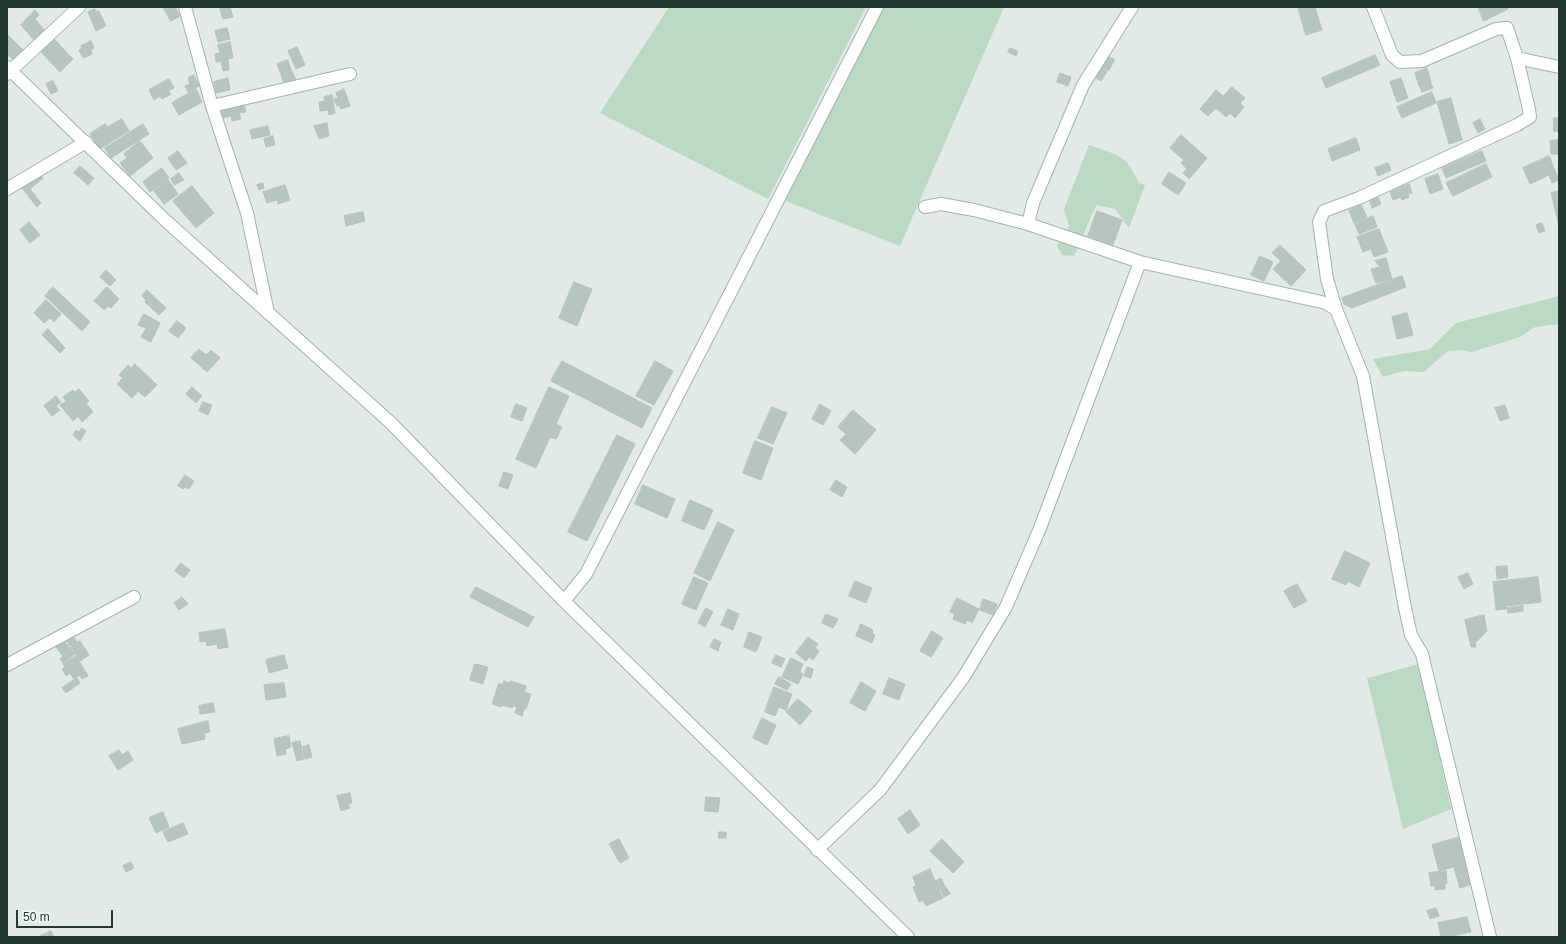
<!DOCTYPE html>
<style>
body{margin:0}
#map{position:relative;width:1566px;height:944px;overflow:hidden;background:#e1eae6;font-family:Arial,sans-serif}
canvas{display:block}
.frame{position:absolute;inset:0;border:8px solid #233a33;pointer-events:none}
.scale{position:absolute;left:16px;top:910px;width:97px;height:18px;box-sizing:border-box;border:2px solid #233a33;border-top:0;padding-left:5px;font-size:12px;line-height:14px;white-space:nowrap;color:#233a33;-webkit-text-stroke:3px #f1f7f4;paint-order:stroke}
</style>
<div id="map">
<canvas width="1566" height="944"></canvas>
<div class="frame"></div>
<div class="scale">50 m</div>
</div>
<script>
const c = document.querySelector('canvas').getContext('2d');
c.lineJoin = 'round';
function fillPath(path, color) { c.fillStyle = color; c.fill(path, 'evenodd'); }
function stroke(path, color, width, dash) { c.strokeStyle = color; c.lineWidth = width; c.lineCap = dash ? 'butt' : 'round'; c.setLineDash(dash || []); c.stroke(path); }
fillPath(new Path2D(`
 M669,7h197l-98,192 -168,-86z
 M884,7h120l-104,239 -117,-46z
 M1089,145c28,10 37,9 50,38l6,2 -16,43 -14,-19 -18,-4c-10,17 -14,34 -23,51l-12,-1 -5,-9 12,-19 -5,-18z
 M1559,296v28l-24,3 -15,10 -48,15 -13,-2 -11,1 -24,21 -20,-1 -21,6 -10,-18 57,-10 26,-26z
 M1419,664l32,145 -48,20 -36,-151z`), '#bbdac3');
const building = new Path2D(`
 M163,7h12l5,9 -9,5z
 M220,7h10l3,10 -10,2z
 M1298,7h17l7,23 -16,5z
 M1478,7h29l1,2 -24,12z
 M95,9l2,3 2,-1 7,15 -10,5 -8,-19z
 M35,10l4,5 -4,4 10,12 -11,9 -13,-15z
 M227,28l3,11 -12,3 -3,-11z
 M7,34l17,17 -10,10 -7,-7z
 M54,39l19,20 -13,13 -19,-20z
 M91,41l3,7 -3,2 1,4 -9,4 -4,-8 3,-2 -1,-2z
 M230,42l3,16 -5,1 1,11 -6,1 -2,-10 -5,1 -1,-8 5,-1 -2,-8z
 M297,47l8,18 -9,4 -8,-18z
 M1010,48l8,3 -2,5 -8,-4z
 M1106,55l9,5 -7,11 -9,-5z
 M1375,55l5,10 -54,23 -4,-10z
 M288,60l3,10 -10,4 -4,-10z
 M1099,67l8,5 -6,9 -8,-5z
 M1427,68l4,14 -12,4 -4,-13z
 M292,71l4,9 -11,5 -4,-10z
 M1060,73l11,4 -3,9 -11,-4z
 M194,75l5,11 -11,6 -3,-6 5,-2 -2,-6z
 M228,78l2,12 -14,3 -2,-11z
 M1401,78l7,20 -11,4 -7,-20z
 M169,79l5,9 -6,3 3,3 -9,5 -2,-3 -6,4 -5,-10z
 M53,81l5,10 -7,3 -5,-10z
 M1431,83l2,5 -11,4 -2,-5z
 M1232,87l13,11 -5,5 4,4 -9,11 -5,-5 -4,4 -10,-9 -8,8 -8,-7 16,-19 7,6z
 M196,89l6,13 -23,13 -7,-12z
 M344,89l6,17 -9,3 -2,-4 -2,1 -3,-7 4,-1 -2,-5z
 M1432,92l4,11 -34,15 -5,-11z
 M332,95l3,18 -6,2 -1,-5 -8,1 -1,-9 6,-1 -1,-4z
 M1451,98l11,42 -13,4 -12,-42z
 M243,102l3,10 -7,1 2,6 -9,2 -1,-5 -8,2 -3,-10z
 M1554,118h5v14l-5,-1z
 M122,119l7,12 -14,8 -7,-12z
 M1480,119l5,10 -7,4 -5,-10z
 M327,123l2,13 -10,3 -5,-13z
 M105,124l10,15 -15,10 -10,-15z
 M143,124l6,10 -38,24 -6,-10z
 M268,126l2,9 -18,4 -2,-9z
 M1181,135l26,23 -18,21 -6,-6 4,-4 -6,-6 3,-3 -14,-12z
 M273,136l2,9 -9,2 -2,-8z
 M1356,138l4,12 -28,11 -4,-12z
 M1559,140v14h-8l-1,-13z
 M140,141l13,17 -23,18 -10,-13 7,-5 -3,-4z
 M178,151l9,12 -11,7 -8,-12z
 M1482,151l4,10 -40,17 -4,-10z
 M1549,156l10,24 -7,3 -3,-8 -19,9 -7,-16z
 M1388,163l3,7 -13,6 -3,-8z
 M1486,164l6,13 -39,19 -7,-13z
 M80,166l14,12 -6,7 -14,-12z
 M162,168l7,10 -19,14 -7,-10z
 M1169,172l17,11 -8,12 -16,-11z
 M39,173l4,5 -13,11 11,14 -4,4 -15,-19z
 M179,173l5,7 -10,5 -3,-6z
 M1438,174l5,15 -13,5 -5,-15z
 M168,180l10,14 -14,10 -10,-13z
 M263,183l1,5 -5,2 -2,-5z
 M1409,184l3,9 -4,1 1,3 -7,3 -1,-3 -8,3 -3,-8z
 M285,185l5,15 -12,4 -1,-4 -10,3 -4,-11z
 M192,186l22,27 -18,15 -23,-27z
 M1559,191v35l-8,-33z
 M1378,197l3,7 -9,4 -2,-7z
 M1361,205l6,12 -13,6 -5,-12z
 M1097,211l25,9 -9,25 -25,-9z
 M363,212l2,9 -19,5 -2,-10z
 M1373,216l4,11 -18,7 -4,-10z
 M29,222l11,13 -10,8 -10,-13z
 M1542,223l3,8 -6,2 -3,-8z
 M1379,229l9,23 -14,5 -3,-8 -8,3 -6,-15z
 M1280,245l26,25 -15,16 -18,-17 8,-8 -9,-8z
 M1260,256l13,6 -9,19 -13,-6z
 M1386,258l6,21 -16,4 -5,-14 9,-2 -5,-6z
 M106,270l10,10 -6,6 -10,-9z
 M1402,276l4,11 -54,21 -8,-4 -2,-6z
 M574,282l18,7 -15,37 -18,-8z
 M53,287l37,35 -8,9 -37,-35z
 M107,287l12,12 -8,9 -3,-2 -4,4 -10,-9z
 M147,290l19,18 -7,7 -14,-13 1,-2 -4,-4z
 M46,300l15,14 -7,8 -4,-4 -6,5 -10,-10z
 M1407,313l6,22 -16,4 -5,-22z
 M144,314l16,9 -9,19 -10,-5 5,-9 -8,-3z
 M177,321l9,7 -8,10 -9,-7z
 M48,329l17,19 -5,5 -18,-18z
 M199,349l7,6 5,-5 9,8 -13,14 -16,-14z
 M562,361l90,47 -10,20 -91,-47z
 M655,361l18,10 -19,34 -18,-9z
 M135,364l22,21 -12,12 -7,-6 -6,7 -15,-14 6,-6 -4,-3 9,-10 3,3z
 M192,387l10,9 -6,7 -10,-9z
 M549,387l20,9 -13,28 6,3 -6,12 -6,-2 -14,31 -20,-9z
 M79,389l10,12 -3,2 7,9 -11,10 -4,-6 -5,5 -13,-16 6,-4 -3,-4 10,-7 2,2z
 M56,396l5,6 -5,4 4,4 -8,6 -8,-10z
 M203,402l9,3 -4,10 -9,-4z
 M516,404l11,4 -5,13 -11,-4z
 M820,404l11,7 -8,14 -11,-6z
 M1505,405l4,13 -9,3 -5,-13z
 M772,407l15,6 -14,31 -15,-6z
 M853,410l23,20 -21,24 -15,-14 6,-6 -8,-7z
 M82,428l4,3 -6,10 -7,-6 3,-5 3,2z
 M617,435l18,9 -48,97 -19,-9z
 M755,441l18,7 -12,32 -18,-7z
 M504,472l9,3 -5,14 -9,-3z
 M185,475l9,6 -5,8 -4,-2 -2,2 -5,-3z
 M836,480l11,7 -5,10 -12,-7z
 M643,485l32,14 -8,19 -32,-14z
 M690,500l23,10 -9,20 -22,-9z
 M718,522l16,8 -24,51 -16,-8z
 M1345,551l25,12 -11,24 -11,-6 -2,4 -14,-6z
 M181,563l9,7 -6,8 -9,-7z
 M1507,566l1,11 -11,2 -1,-12z
 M1468,573l5,11 -9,5 -6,-12z
 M694,577l14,6 -12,27 -14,-6z
 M1538,577l3,25 -35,4v3l-10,1 -3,-28z
 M855,581l17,7 -6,15 -17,-7z
 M1297,584l10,17 -13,7 -10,-17z
 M476,587l58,30 -6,10 -58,-30z
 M182,597l6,7 -9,6 -5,-7z
 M957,598l22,11 -7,14 -5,-3 -2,4 -12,-5 2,-5 -5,-2z
 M983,599l14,5 -4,11 -13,-5z
 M1523,606v5l-15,2 -1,-5z
 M706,608l7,4 -8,15 -7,-4z
 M728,609l11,5 -6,16 -12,-5z
 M826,614l12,5 -5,9 -11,-5z
 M1484,615l3,16 -12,12 1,4h-5l-6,-27z
 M861,624l12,6 -1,3 3,2 -3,8 -16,-7z
 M225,629l3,18 -10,2 -1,-5 -10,2 -1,-5 -6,1 -1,-9z
 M932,631l11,7 -12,19 -11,-6z
 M749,632l13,5 -6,15 -12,-5z
 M72,635l5,7 -7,4 -4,-6z
 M808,637l10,7 -3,4 4,3 -6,9 -4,-3 -3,4 -10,-8z
 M714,639l7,3 -3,9 -8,-4z
 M63,640l12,14 -12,9 -3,-4 3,-3 -8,-10z
 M80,641l9,14 -9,6 -9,-14z
 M284,655l4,13 -19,5 -3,-13z
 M776,655l9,4 -4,8 -9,-4z
 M76,656l12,20 -6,3 -3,-4 -5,4 -4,-6 -4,3 -4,-7 3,-2 -2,-3z
 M791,658l12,6 -3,8 3,2 -5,10 -16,-7z
 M475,664l13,3 -5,17 -13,-4z
 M807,667l6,2 -2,9 -7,-2z
 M779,677l12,7 -4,6 -12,-6z
 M77,678l3,5 -14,10 -4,-5z
 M889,678l16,6 -6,16 -16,-6z
 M504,681l6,2 1,-2 15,5 -2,6 7,2 -5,15h-2l-2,7 -7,-3 2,-6 -4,-1 -1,2 -10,-3v2l-10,-3 7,-21 4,2z
 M861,682l15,9 -11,20 -15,-8z
 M284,683l2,14 -20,3 -2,-15z
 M774,687l18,7 -6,16 -7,-3 -4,9 -10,-4z
 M798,699l14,12 -12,14 -14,-13z
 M213,703l2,9 -15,2 -1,-8z
 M762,718l14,7 -9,20 -14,-7z
 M208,721l2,11 -6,1 1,6 -23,5 -4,-15z
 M289,736l2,11 -6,2 1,5 -9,2 -3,-17z
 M300,741l4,18 -7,2 -5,-18z
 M309,745l3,12 -7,2 -2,-12z
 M119,750l3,5 6,-4 5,9 -15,10 -9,-14z
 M350,793l2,10 -4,1 2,4 -9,3 -4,-15z
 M706,797l14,1 -2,14 -13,-1z
 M910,810l10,15 -12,9 -10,-15z
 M163,812l6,15 -13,6 -7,-15z
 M183,823l5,11 -20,8 -5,-10z
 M719,832h7v6h-7z
 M1460,837l7,26 -28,8 -7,-26z
 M619,839l10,19 -9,5 -11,-19z
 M942,839l22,23 -11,11 -23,-22z
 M131,862l3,6 -8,4 -3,-6z
 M1466,864l6,20 -12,4 -6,-20z
 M930,869l5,12 6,-3 4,9 -6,3 4,8 -17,8 -3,-6 -4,2 -6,-15 3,-1 -3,-9z
 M1446,871l1,12 -2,1v5l-10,1v-5l-4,1 -2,-13z
 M946,887l4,7 -6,3 -3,-7z
 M1436,908l3,8 -9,3 -3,-8z
 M1467,917l4,15 -15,3v2h-15l-3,-14z
 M51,931l3,6h-16z`);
fillPath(building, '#b7c5bf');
stroke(building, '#b4c3bd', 1);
const minor = new Path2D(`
 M185,7l27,99 35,107 21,100
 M1373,7l19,48 8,7 22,-1 74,-32 11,-1 10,30 12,51 1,8 -13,8 -158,73 -35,13 -5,11 8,57 9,30 27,67 42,232 6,27 11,19 68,283
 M1517,58l42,9
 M7,67l158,153 226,203 173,178 344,336
 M7,74l72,-67
 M212,106l138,-32
 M7,189l79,-47
 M925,207l16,-3 33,6 54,14 112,38 186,41 10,6
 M1028,224l5,-21 50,-118 49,-78
 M564,601l22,-27 291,-567
 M7,665l127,-68
 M817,850l63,-60 83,-112 43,-71 34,-79 100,-266`);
stroke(minor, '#a4b2ad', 14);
stroke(minor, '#fff', 12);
</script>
